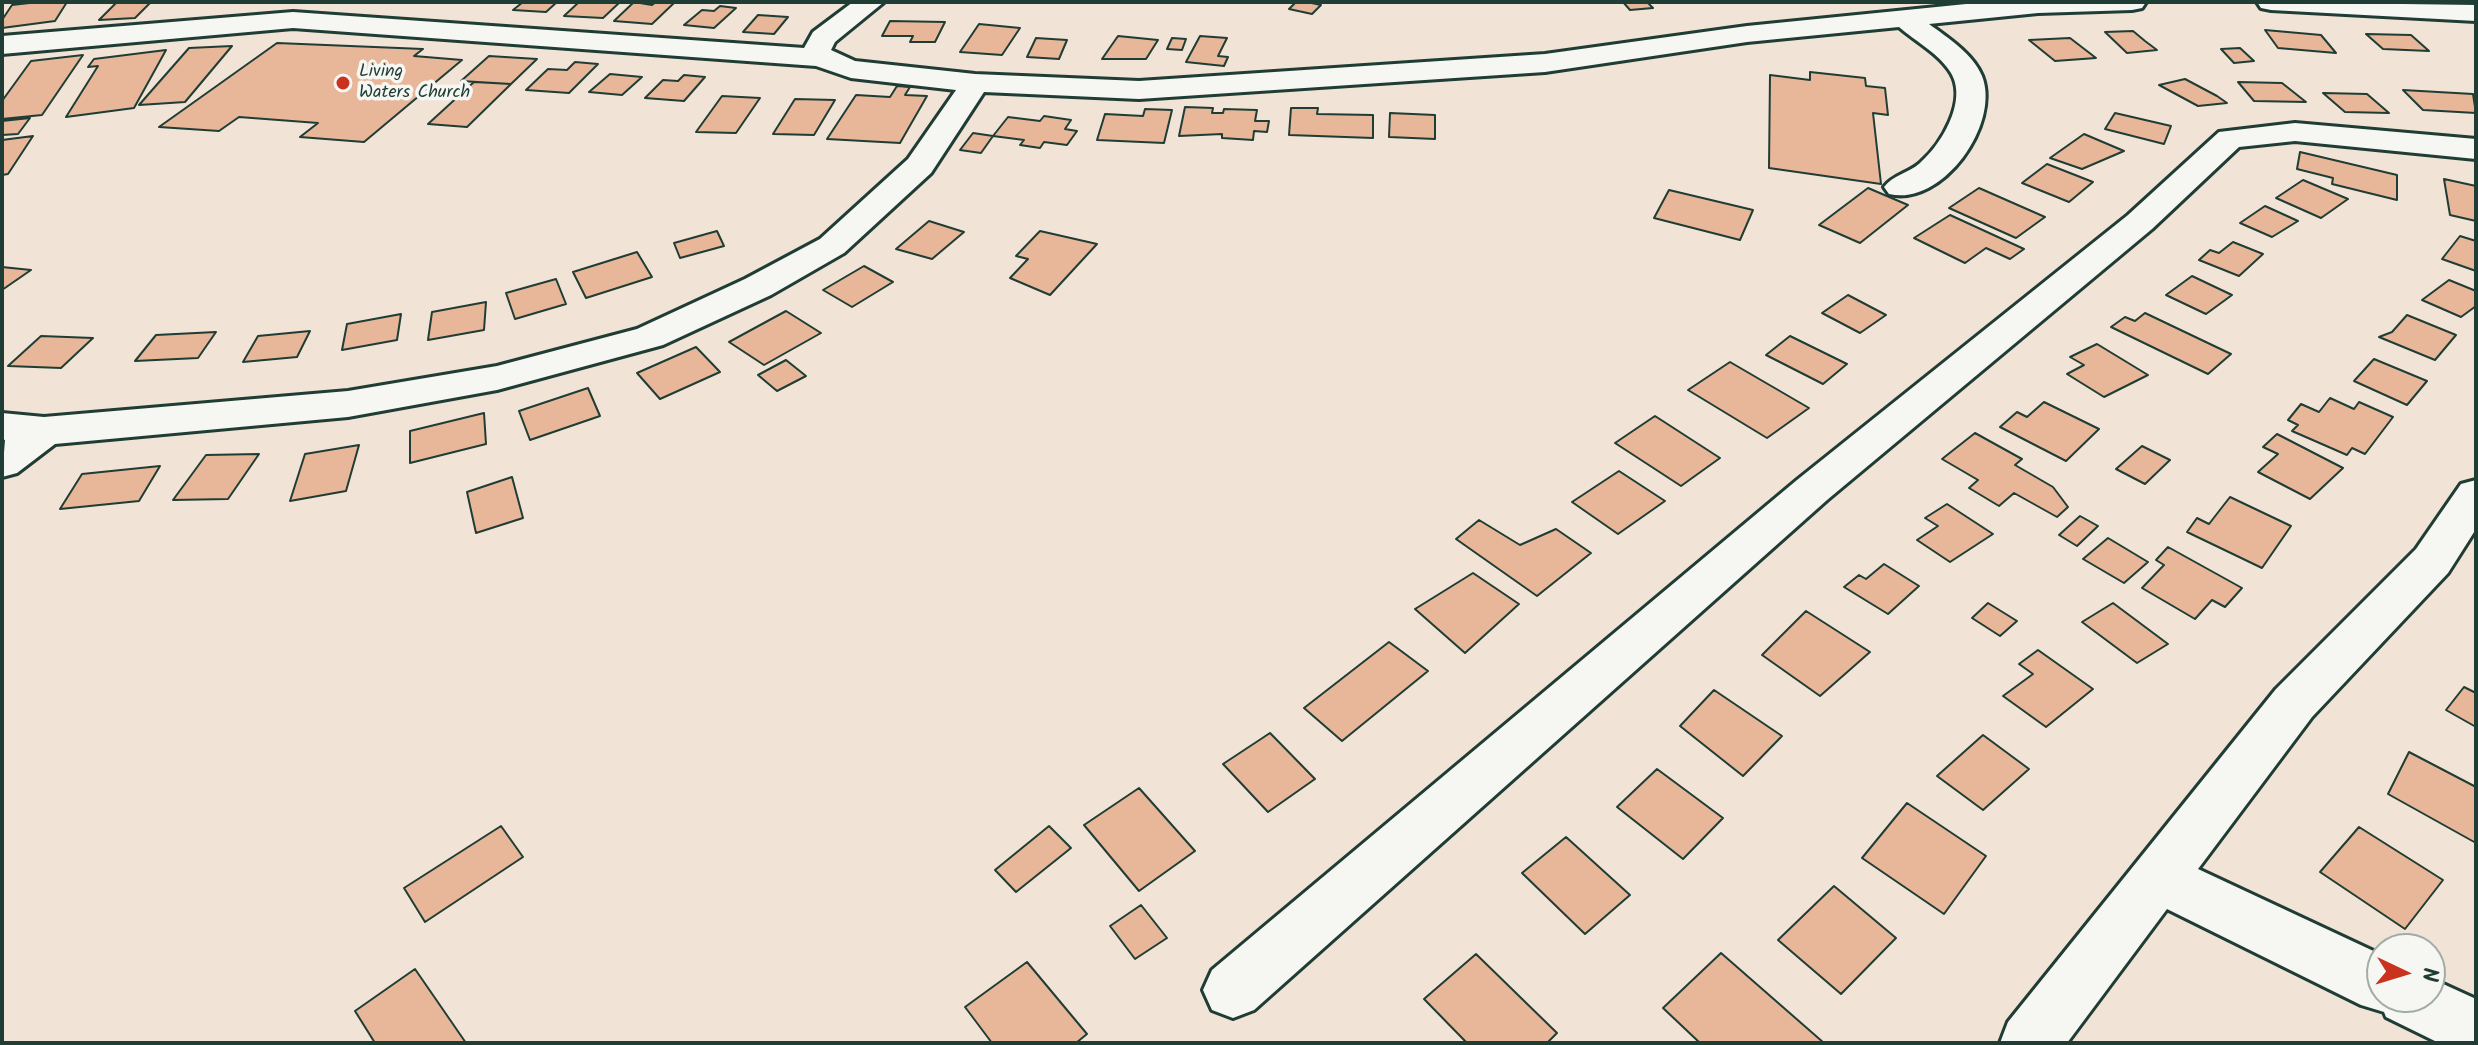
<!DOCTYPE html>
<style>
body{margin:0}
#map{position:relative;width:2478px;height:1045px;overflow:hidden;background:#f2e3d7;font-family:Kalam,sans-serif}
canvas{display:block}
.frame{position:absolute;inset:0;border:4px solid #1f3d34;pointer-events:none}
.north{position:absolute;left:2366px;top:933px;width:80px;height:80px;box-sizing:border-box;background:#f6f6f2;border:2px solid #a0aca6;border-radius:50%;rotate:94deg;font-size:22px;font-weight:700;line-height:32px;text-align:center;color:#1f3d34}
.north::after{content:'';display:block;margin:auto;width:28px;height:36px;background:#c8321e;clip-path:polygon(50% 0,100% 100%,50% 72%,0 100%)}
</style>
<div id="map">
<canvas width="2478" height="1045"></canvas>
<div class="frame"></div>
<div class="north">N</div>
</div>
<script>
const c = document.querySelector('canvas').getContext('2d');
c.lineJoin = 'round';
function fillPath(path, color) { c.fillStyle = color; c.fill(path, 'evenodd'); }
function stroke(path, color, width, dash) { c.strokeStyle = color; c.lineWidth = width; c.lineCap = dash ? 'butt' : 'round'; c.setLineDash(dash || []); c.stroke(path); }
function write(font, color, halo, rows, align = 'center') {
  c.font = font + ' Kalam,sans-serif'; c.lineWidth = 7; c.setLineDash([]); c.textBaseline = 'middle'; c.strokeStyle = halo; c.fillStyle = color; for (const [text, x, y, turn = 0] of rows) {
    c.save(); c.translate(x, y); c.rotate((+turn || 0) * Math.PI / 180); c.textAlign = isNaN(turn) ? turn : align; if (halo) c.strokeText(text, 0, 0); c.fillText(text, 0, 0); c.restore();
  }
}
const building = new Path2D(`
 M38,2h29l-12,19 -53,7v-8l10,-15z
 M117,2h34l-16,16 -36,2z
 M523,2h34l-11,10 -33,-2z
 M579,2h41l-17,16 -39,-2z
 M634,2l18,3 4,-3 18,1 -22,21 -38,-3z
 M1296,2h11l14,3 -9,9 -23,-5z
 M1623,2h24l6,6 -23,2z
 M720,6l16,2 -22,20 -30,-3 18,-15 12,1z
 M758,15l30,2 -14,17 -31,-2z
 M890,21l55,1 -10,20h-25l3,-6h-31z
 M979,24l41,4 -18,27 -42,-3z
 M2265,30l56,5 15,18 -58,-5z
 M2133,31l12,10 12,9 -30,3 -22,-21z
 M2366,34l45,1 18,16 -46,-2z
 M1118,36l40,4 -12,19h-44z
 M1200,36l27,2 -9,18 10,1 -4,9 -38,-4z
 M1036,38l31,2 -8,19 -32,-2z
 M1172,38l14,1 -4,11 -15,-1z
 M2070,38l26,20 -41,3 -26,-21z
 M277,43l146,6 -9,7 48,4 -98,82 -64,-5 18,-14 -79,-6 -20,14 -60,-4z
 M232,46l-47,56 -46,3 50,-57z
 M2240,48l14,13 -20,2 -13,-14z
 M166,50l-32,58 -68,9 32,-51 -10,1 6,-8z
 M83,55l-41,60 -40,4v-18l29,-40z
 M489,56l48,3 -26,25 -50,-3z
 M575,62l23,2 -29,29 -43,-3 22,-21 19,1z
 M1810,72l55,6 1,8 19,2 3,27 -15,-2 8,71 -112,-16 1,-93 40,5z
 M610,74l32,3 -20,18 -33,-3z
 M684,75l21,2 -21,24 -39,-3 18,-18 15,1z
 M2185,79l32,17 10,7 -29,3 -39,-21z
 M474,82l37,2 -44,43 -39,-3z
 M2238,82l44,1 24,19 -52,-1z
 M897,86l13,1 -5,8 22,1 -27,47 -73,-4 29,-44 34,2z
 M2403,90l70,4 3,19 -53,-3z
 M2323,93l44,1 22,19 -44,-1z
 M722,96l38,2 -24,35 -40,-1z
 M795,99l40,1 -21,35 -41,-1z
 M1185,107l28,1 -1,5h11l1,-4 33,1 -2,11h14l-2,11 -13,-1 -1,9 -31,-2v-4l-43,2z
 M1291,108h27l-1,6 56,1v23l-84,-3z
 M1145,109l27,1 -8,33 -67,-3 8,-26 38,2z
 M1390,113l45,2v24l-46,-2z
 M2115,113l56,13 -7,18 -59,-15z
 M1044,116l27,4 -6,9 12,2 -10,14 -23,-3 -4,6 -20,-3 4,-5 -31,-4 15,-19 32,4z
 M30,118l-12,16 -16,1v-14z
 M973,133l20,3 -12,17 -21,-3z
 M2084,134l40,17 -42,18 -32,-11z
 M33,136l-25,38 -6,1v-35z
 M2300,152l97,23v25l-65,-16 1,-6 -36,-9z
 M2047,164l46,18 -24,20 -47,-19z
 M2444,179l32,7v35l-26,-6z
 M2303,180l45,19 -27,19 -45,-20z
 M1868,188l40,17 -48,38 -41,-18z
 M1979,188l66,29 -29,21 -67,-30z
 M1669,190l84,20 -13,30 -86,-22z
 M2265,206l33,15 -26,16 -32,-14z
 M1950,215l74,34 -14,10 -24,-11 -21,15 -51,-25z
 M929,221l35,11 -32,27 -36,-10z
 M717,231l7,15 -44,12 -6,-15z
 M1040,231l57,13 -47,51 -40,-17 18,-19 -12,-3z
 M2460,236l16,5v30l-34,-12z
 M2233,242l30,12 -24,22 -40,-16 11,-10 9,3z
 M637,252l15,25 -66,21 -13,-26z
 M864,266l29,16 -41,25 -29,-17z
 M2,267l29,3 -29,20z
 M2192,276l40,19 -26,19 -40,-19z
 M556,279l10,25 -51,15 -9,-26z
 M2449,280l27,11v15l-15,11 -39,-17z
 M1848,295l38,20 -26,18 -38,-20z
 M486,302l-2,28 -56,10 4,-28z
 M786,311l35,22 -57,32 -35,-23z
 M2145,313l86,41 -23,20 -97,-47 14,-10 10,4z
 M401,314l-4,26 -55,10 5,-26z
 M2407,315l49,20 -21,25 -56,-23 13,-5z
 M310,331l-13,26 -54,5 15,-26z
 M216,332l-18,26 -63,3 21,-26z
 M41,336l52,2 -32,30 -53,-2z
 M1790,336l57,28 -24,20 -57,-29z
 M2097,344l51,31 -44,22 -37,-23 17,-9 -14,-8z
 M696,347l24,25 -60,27 -23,-26z
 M2374,359l53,22 -20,24 -53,-24z
 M786,360l20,16 -29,15 -19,-16z
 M1730,362l79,46 -42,30 -79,-48z
 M588,388l12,28 -70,24 -11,-29z
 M2330,398l24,11 5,-7 34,15 -28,37 -13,-6 -5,7 -55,-24 6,-6 -10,-5 13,-16 18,8z
 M2044,402l55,27 -33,32 -66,-34 17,-15 10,5z
 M484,413l2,31 -76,19v-32z
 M1655,416l65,42 -39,28 -66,-43z
 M1975,433l47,26 -7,6 38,22 15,20 -11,10 -43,-24 -15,13 -30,-18 9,-8 -36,-21z
 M2277,434l66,34 -33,31 -52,-27 20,-18 -15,-7z
 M359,445l-13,46 -56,10 15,-47z
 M2142,446l28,14 -25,24 -29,-15z
 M259,454l-31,45 -55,1 33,-45z
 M160,466l-21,35 -79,8 22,-35z
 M1619,471l46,30 -47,33 -46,-32z
 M512,477l11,41 -47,15 -9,-41z
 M2230,497l61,29 -29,42 -75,-36 10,-14 12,6z
 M1947,504l46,30 -43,28 -33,-22 21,-14 -13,-8z
 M2080,516l18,10 -21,20 -18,-11z
 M1479,520l41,25 36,-16 35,24 -54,43 -81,-57z
 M2108,538l40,24 -24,21 -41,-24z
 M2168,547l74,41 -17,19 -13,-7 -17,19 -53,-31 22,-23 -8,-5z
 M1884,564l35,22 -31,28 -44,-27 15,-12 7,4z
 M1473,573l46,31 -54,49 -50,-44z
 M1988,603l29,18 -17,15 -28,-18z
 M2113,603l55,41 -31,19 -55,-41z
 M1806,611l64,41 -50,44 -58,-41z
 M1389,642l39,29 -86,70 -38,-33z
 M2038,650l55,39 -47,38 -43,-31 30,-22 -14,-10z
 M2464,687l12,6v34l-30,-17z
 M1714,690l68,46 -39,40 -63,-50z
 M1270,733l45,46 -47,33 -45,-48z
 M1983,735l46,34 -46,41 -46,-34z
 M2409,752l67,35v56l-88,-49z
 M1657,769l66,49 -40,41 -66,-52z
 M1139,788l56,63 -56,40 -55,-66z
 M1907,803l79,53 -42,58 -82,-56z
 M501,826l22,31 -98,65 -21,-34z
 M1049,826l22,22 -55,44 -21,-22z
 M2359,827l84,53 -38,49 -85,-57z
 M1566,837l64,58 -45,39 -63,-61z
 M1834,886l62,52 -55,56 -63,-54z
 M1141,905l26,33 -32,21 -25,-33z
 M1721,953l103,90h-124l-37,-35z
 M1476,954l81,79 -10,10h-80l-43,-44z
 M1027,962l60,72 -11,9h-84l-27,-36z
 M415,969l51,74h-91l-20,-32z`);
fillPath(building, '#e8b699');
stroke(building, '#1f3d34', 2);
const minor = new Path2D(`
 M853,2h31l-49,40 -4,8 24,11 120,13 164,7 406,-27 202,-28 239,-24h160l-4,6 -10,2 -94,3 -109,11c19,14 44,30 53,52 19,48 -40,131 -93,118l-5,-7c9,-12 25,-14 36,-24 21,-18 48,-62 31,-90 -11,-19 -36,-32 -52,-46l-152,15 -202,30 -406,27 -155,-7 -53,81 -87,80 -73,42 -108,50 -166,45 -149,27 -293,27 -38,29 -15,4 3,-37 -3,-1v-26l42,4 304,-26 149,-25 140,-37 108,-50 75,-40 88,-80 48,-69 -105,-12 -35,-12 -523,-38 -291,26v-18l291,-24 511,36 9,-16z
 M2257,2l219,3v16l-205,-11 -10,-2z
 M2295,123l181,16v20l-181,-18 -56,6 -87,82 -325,271 -573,510 -21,8 -21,-8 -9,-20 9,-20 585,-490 331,-265 91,-83z
 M2476,480v49l-28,44 -136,144 -114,152 184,86v42h48v-19l46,21v44h-37l-53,-26 -2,-5 -23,-7 -194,-96 -100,134h-67l8,-21 268,-333 140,-140 45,-65z`);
stroke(minor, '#1f3d34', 6);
fillPath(minor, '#f6f6f2');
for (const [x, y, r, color] of [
 [343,83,8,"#c8321e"]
]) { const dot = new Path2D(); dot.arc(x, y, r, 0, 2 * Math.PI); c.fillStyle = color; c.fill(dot); stroke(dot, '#f6f6f2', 3); }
write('18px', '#1f3d34', '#f6f6f2', [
 ["Living",359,73],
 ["Waters Church",359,94]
], 'left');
</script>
